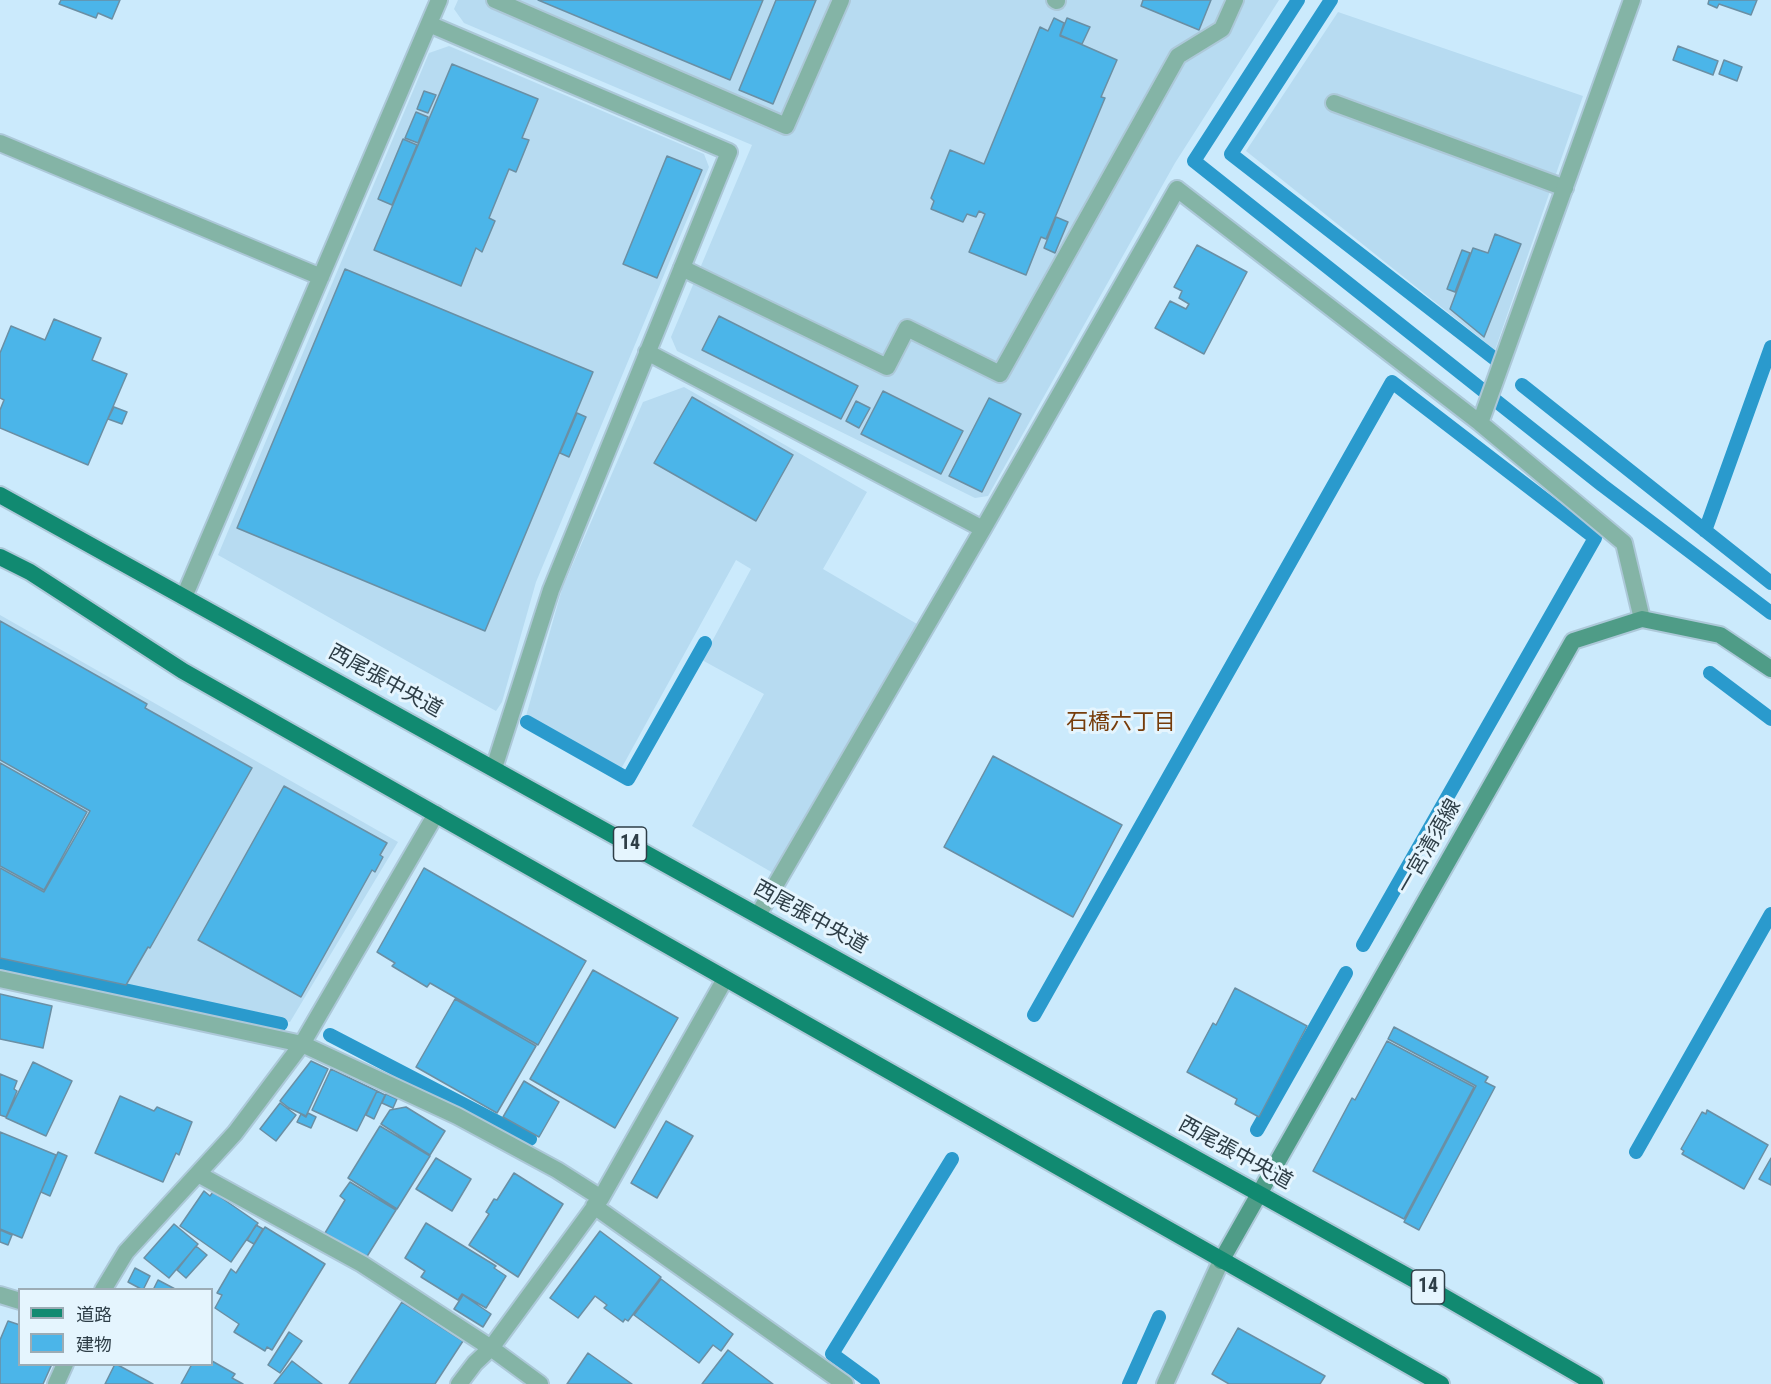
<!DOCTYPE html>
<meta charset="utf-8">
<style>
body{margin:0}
#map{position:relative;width:1771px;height:1384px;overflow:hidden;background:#cbeafc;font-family:"Roboto Condensed","Noto Sans JP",sans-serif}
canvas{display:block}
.legend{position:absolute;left:18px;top:1288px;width:195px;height:78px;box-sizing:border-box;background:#e5f5fe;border:2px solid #9cacb5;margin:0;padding:8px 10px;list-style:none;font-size:18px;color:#2e3e47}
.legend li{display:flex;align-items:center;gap:12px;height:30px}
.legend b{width:30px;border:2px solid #9cacb5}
</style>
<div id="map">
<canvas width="1771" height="1384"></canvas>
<ul class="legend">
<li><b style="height:8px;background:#118a71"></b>道路</li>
<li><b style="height:16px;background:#4bb5e9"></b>建物</li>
</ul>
</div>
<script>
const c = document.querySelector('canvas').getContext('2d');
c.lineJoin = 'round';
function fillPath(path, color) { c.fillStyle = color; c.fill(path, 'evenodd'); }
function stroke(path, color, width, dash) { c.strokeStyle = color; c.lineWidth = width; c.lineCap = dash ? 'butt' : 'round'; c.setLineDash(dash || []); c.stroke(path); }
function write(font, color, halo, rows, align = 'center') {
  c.font = font + ' "Roboto Condensed","Noto Sans JP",sans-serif'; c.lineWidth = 6; c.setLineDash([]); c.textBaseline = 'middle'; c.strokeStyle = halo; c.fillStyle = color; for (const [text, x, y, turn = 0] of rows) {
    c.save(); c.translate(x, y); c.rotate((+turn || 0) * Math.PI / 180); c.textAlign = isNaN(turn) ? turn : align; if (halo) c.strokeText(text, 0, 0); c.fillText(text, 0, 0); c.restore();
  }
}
fillPath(new Path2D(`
 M458,0h821l-104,163 -187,333 -13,2 -298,-147 -6,-14 81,-192 -288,-122 -10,-14z
 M1338,12l245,84 -88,254 -249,-199z
 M449,46l255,108 5,13 -173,415 -34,120 -6,9 -278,-156 211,-502z
 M684,387l183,105 -44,77 94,55 -144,249 -81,-47 72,-132 -62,-34 49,-91 -15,-9 -115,209 -95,-53 36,-127 81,-187z
 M0,615l398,227 -108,180 -290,-61z`), '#b7dbf1');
stroke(new Path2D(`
 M1298,0l-104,161 408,324 169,128
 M1331,0l-100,154 264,205
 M1522,385l249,198
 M1705,531l66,-184
 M1710,673l61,46
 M527,722l101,57 77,-136
 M0,963l281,61
 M1034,1015l358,-633 203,156 -232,407
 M330,1035l200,104
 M1257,1130l89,-157
 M1636,1152l135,-238
 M873,1384l-41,-30 120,-195
 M1129,1384l30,-67`), '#2a9acd', 14);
const building = new Path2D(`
 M61,0h59l-8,19 -14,-6 -2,5 -37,-14z
 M538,0h225l-33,80z
 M776,0h40l-43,104 -34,-14z
 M1143,0h68l-12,30 -58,-24z
 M1709,0h48l-6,15 -32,-11 -2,4 -9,-4z
 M1054,18l10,5 -4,12 57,25 -16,37 4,1 -59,141 -5,-2 -15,38 -57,-23 16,-38 -6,-3 -3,6 -9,-3 -4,8 -32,-13 3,-8 -3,-3 19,-48 34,14 56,-137 8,4z
 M1067,18l23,9 -8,17 -22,-8z
 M1678,46l40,15 -5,14 -40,-15z
 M1724,60l18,7 -5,14 -18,-7z
 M452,64l86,35 -16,39 7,2 -13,32 -7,-3 -20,49 6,3 -13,31 -6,-4 -15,38 -87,-36z
 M424,91l12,4 -8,18 -11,-4z
 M416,112l12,5 -10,26 -13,-5z
 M403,139l14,6 -25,60 -14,-6z
 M667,156l35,14 -45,108 -34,-14z
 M1056,217l12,5 -13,31 -11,-5z
 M1495,234l26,10 -37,93 -34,-28 23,-61 15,5z
 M1197,245l50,27 -43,82 -49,-26 15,-27 16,8 3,-5 -10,-6 3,-7 -8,-4z
 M1462,250l8,3 -15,39 -8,-3z
 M345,269l248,103 -108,259 -248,-103z
 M719,316l139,70 -17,33 -139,-69z
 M54,319l47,19 -9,22 35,14 -39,91 -88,-37v-18l4,-10 -4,-2v-45l11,-27 34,14z
 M883,391l80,40 -22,43 -80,-40z
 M692,397l101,58 -37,66 -102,-58z
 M989,398l32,16 -39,78 -33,-16z
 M856,401l14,7 -11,20 -13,-7z
 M114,407l13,5 -5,12 -14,-5z
 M577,413l9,4 -17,40 -9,-4z
 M0,621l147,83 -2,4 107,60 -102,180 -2,-1 -22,38 -126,-27v-90l44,24 46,-81 -90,-51z
 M993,756l129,69 -49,92 -129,-70z
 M0,763l87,49 -43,78 -44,-24z
 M284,786l103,57 -7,12 3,2 -8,15 -3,-2 -71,127 -103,-57z
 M424,868l162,93 -48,84 -108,-62 -3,4 -35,-21 3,-3 -18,-11z
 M593,970l85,48 -63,110 -85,-49z
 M1235,988l72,38 -48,91 -24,-13 2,-5 -50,-27 26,-49 3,2z
 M0,994l52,12 -9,42 -43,-9z
 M455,999l81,47 -39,67 -81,-46z
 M1394,1027l94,50 -3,5 10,5 -76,143 -15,-8 72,-136 -88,-47z
 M1387,1041l87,46 -70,132 -91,-48 39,-73 3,2z
 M311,1061l17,8 -22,47 -17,-8 -9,-7z
 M33,1062l39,19 -26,55 -40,-18z
 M331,1069l46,22 -20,40 -45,-21z
 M0,1074l17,7 -3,8 3,2 -11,26 -6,-2z
 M524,1081l35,21 -20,35 -36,-20z
 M377,1091l8,4 -11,24 -8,-4z
 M386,1094l11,5 -4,9 -11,-5z
 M120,1096l34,15 3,-4 35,15 -13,33 -3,-2 -13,29 -68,-29z
 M280,1103l16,12 -20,26 -16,-12z
 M406,1107l39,24 -15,24 -49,-31 9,-14z
 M1707,1110l61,35 -24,44 -62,-35 2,-3 -3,-2 21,-37 4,2z
 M308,1113l8,4 -5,11 -14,-6 4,-8 5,3z
 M666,1121l27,15 -36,62 -26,-15z
 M380,1126l50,30 -33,53 -49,-31z
 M0,1132l56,23 -34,83 -22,-9z
 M58,1152l9,4 -17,40 -9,-4z
 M436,1158l35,21 -19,32 -36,-22z
 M1771,1158v27l-12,-6z
 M514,1173l49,31 -45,73 -49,-32 20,-31 -3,-2 8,-13 3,1z
 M350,1182l46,28 -30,48 -41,-25 20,-33 -5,-4z
 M204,1191l6,5 3,-4 45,31 -27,39 -51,-36z
 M426,1223l70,43 -2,2 12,8 -20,32 -24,-14 -4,6 -37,-23 4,-6 -20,-13z
 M174,1224l24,20 -29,34 -25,-20z
 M256,1225l7,4 -9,15 -7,-4z
 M265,1227l60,37 -53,86 -5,-3 -2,4 -31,-19 5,-8 -24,-16 7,-13 -5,-2 14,-24 5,4z
 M0,1230l12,5 -4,10 -8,-3z
 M600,1231l61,46 -33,44 -3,-2 -2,3 -19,-14 3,-3 -12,-9 -17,22 -28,-20z
 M196,1246l11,9 -21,23 -9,-8z
 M135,1268l15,8 -7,14 -15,-8z
 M661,1279l72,55 -12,17 -8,-6 -14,18 -65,-48z
 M158,1280l19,10h-24z
 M463,1295l28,19 -8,13 -29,-18z
 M402,1302l61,39 -28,43h-86z
 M8,1321l12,4v39h32l-9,20h-43v-44z
 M1238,1328l87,48 -5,8h-91l-17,-10z
 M289,1332l13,9 -22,32 -12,-8z
 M728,1350l45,34h-71z
 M588,1353l44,31h-65z
 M212,1361l23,13 -3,4 11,6h-62l11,-20h20z
 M292,1361l30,23h-48z
 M115,1364h1l37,20h-48z`);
fillPath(building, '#4bb5e9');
stroke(building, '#6a8fa4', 1.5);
const service = new Path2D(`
 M495,0l291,126 55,-126
 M1055,0l2,1
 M1334,103l231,85
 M682,268l205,99 20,-39 93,46 178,-318 44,-27 13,-29
 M56,1384l9,-20`);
const minor = new Path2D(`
 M429,24l300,128 -178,438 -57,178
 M0,143l321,134
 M647,352l336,177
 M1480,423l152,-423
 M184,597l255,-597
 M758,915l225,-386 194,-340 303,234 144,120 18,76
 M0,979l302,65 155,72 100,54 44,28
 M198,1174l164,90 129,84 49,36
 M594,1206l251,178
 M103,1290l23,-38 109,-119 67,-89 134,-230
 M0,1295l20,6
 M459,1384l16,-21 16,-15 110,-150 124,-219
 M1165,1384l56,-123`);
const secondary = new Path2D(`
 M1221,1261l352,-620 69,-22 78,16 51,34`);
const primary = new Path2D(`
 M0,495l1420,788 175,101
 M0,557l30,15 153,99 1258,713`);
stroke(service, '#acc8d8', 20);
stroke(minor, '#acc8d8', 20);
stroke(secondary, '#acc8d8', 20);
stroke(primary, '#acc8d8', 20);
stroke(service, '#84b4a6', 16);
stroke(minor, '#84b4a6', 16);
stroke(secondary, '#4f9c87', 16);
stroke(primary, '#118a71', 16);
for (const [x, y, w] of [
 [630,844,33],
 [1428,1287,33]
]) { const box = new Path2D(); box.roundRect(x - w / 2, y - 17, w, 34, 4.5); c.fillStyle = '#e5f5fe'; c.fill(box); stroke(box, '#2e3e47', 1.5); }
write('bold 20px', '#2e3e47', null, [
 ["14",630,844],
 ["14",1428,1287]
]);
write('21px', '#2e3e47', '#e5f5fe', [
 ["西尾張中央道",385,682,29],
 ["一宮清須線",1430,847,-60],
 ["西尾張中央道",810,918,29],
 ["西尾張中央道",1235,1154,29]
]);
write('22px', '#763c0a', '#e5f5fe', [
 ["石橋六丁目",1121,723]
]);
</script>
